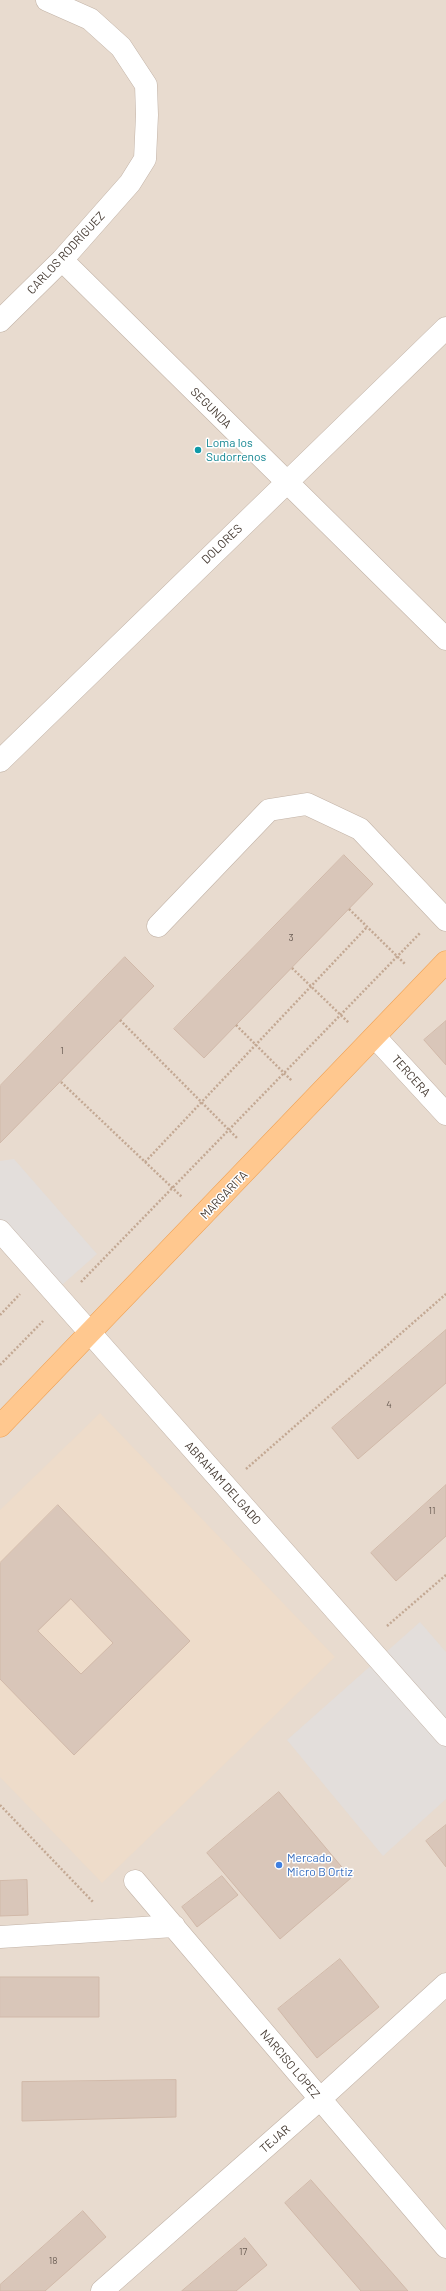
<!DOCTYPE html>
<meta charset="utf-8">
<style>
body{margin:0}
canvas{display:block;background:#f3eae2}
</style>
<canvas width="446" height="2291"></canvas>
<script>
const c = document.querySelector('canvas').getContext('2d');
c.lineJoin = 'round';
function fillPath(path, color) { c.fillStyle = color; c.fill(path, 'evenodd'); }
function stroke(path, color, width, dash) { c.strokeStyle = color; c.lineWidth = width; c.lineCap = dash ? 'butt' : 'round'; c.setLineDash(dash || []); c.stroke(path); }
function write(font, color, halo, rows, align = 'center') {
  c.font = font + ' Barlow,sans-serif'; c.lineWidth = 3; c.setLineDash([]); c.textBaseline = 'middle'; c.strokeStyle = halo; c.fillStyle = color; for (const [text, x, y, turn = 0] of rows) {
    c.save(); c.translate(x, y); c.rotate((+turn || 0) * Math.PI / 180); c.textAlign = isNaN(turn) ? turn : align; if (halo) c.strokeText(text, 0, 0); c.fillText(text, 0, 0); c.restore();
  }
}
fillPath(new Path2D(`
 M0,0h446v2291h-446z`), '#e8dbcf');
fillPath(new Path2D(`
 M100,1413l235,244 -233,226 -102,-106v-267z`), '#eedcca');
fillPath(new Path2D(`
 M14,1159l83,95 -43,38 -54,-61v-70z
 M420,1622l26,30v147l-63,57 -96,-116z`), '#e3dedb');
const building = new Path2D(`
 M344,855l29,29 -169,174 -30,-29z
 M125,957l29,29 -154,157v-57z
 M446,1021v44l-22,-25z
 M446,1330v53l-88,76 -26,-31z
 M446,1485v51l-50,45 -25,-28z
 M58,1505l132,136 -116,114 -74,-76v-116zM71,1599l42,44 -32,31 -43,-43z
 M279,1792l72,86 -71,61 -73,-86z
 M446,1825v42l-20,-26z
 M222,1876l16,19 -41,32 -15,-20z
 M27,1880l1,35 -28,1v-35z
 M340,1959l39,48 -62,51 -39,-49z
 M0,1977h99v40h-99z
 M176,2080v37l-154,4v-39z
 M311,2180l97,111h-47l-76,-88z
 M83,2211l23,26 -61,54h-45v-6z
 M245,2238l22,27 -31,26h-54z`);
fillPath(building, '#d9c6b9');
stroke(building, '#d1b9a9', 1);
const minor = new Path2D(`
 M62,260l384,379
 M0,321l62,-61 68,-77 15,-24 2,-44 -1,-30 -25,-38 -31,-28 -43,-19
 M0,761l446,-433
 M158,926l111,-116 38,-6 53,25 86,91
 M375,1037l71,77
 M0,1231l446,504
 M135,1881l311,366
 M0,1937l174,-11
 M102,2291l218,-192 126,-115`);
const major = new Path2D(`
 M0,1426l446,-464`);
stroke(minor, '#c2b3a7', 23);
stroke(major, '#f0a153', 23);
stroke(new Path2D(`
 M349,909l57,56
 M292,968l57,55
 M120,1020l118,119
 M236,1025l56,56
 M61,1082l121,115
 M145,1162l222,-235
 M81,1282l340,-350
 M0,1315l20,-21
 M0,1365l43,-44
 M246,1469l200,-175
 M387,1626l59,-51
 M0,1805l94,98`), '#c3a893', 2.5, [2, 2]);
stroke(minor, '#fff', 22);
stroke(major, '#ffc88f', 22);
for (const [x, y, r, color] of [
 [198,450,4,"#0f9aa8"],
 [279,1865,4,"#3f7fe0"]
]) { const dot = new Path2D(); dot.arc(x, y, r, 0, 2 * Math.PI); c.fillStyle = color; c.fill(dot); stroke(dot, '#fff', 1.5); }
write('10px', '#6a5d54', null, [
 ["3",291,938],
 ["1",62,1051],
 ["4",389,1405],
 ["11",432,1511],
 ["17",243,2252],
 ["18",53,2261]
]);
write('12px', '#453a32', '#fff', [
 ["CARLOS RODRÍGUEZ",66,253,-47],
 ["SEGUNDA",211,408,45],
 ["DOLORES",222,544,-44],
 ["TERCERA",411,1076,48],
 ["MARGARITA",224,1195,-46],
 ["ABRAHAM DELGADO",223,1483,48],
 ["NARCISO LÓPEZ",290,2064,50],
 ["TEJAR",275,2139,-41]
]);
write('12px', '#0d838f', '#fff', [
 ["Loma los",206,443],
 ["Sudorrenos",206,457]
], 'left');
write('12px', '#366cbe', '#fff', [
 ["Mercado",287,1858],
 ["Micro B Ortiz",287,1872]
], 'left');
</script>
